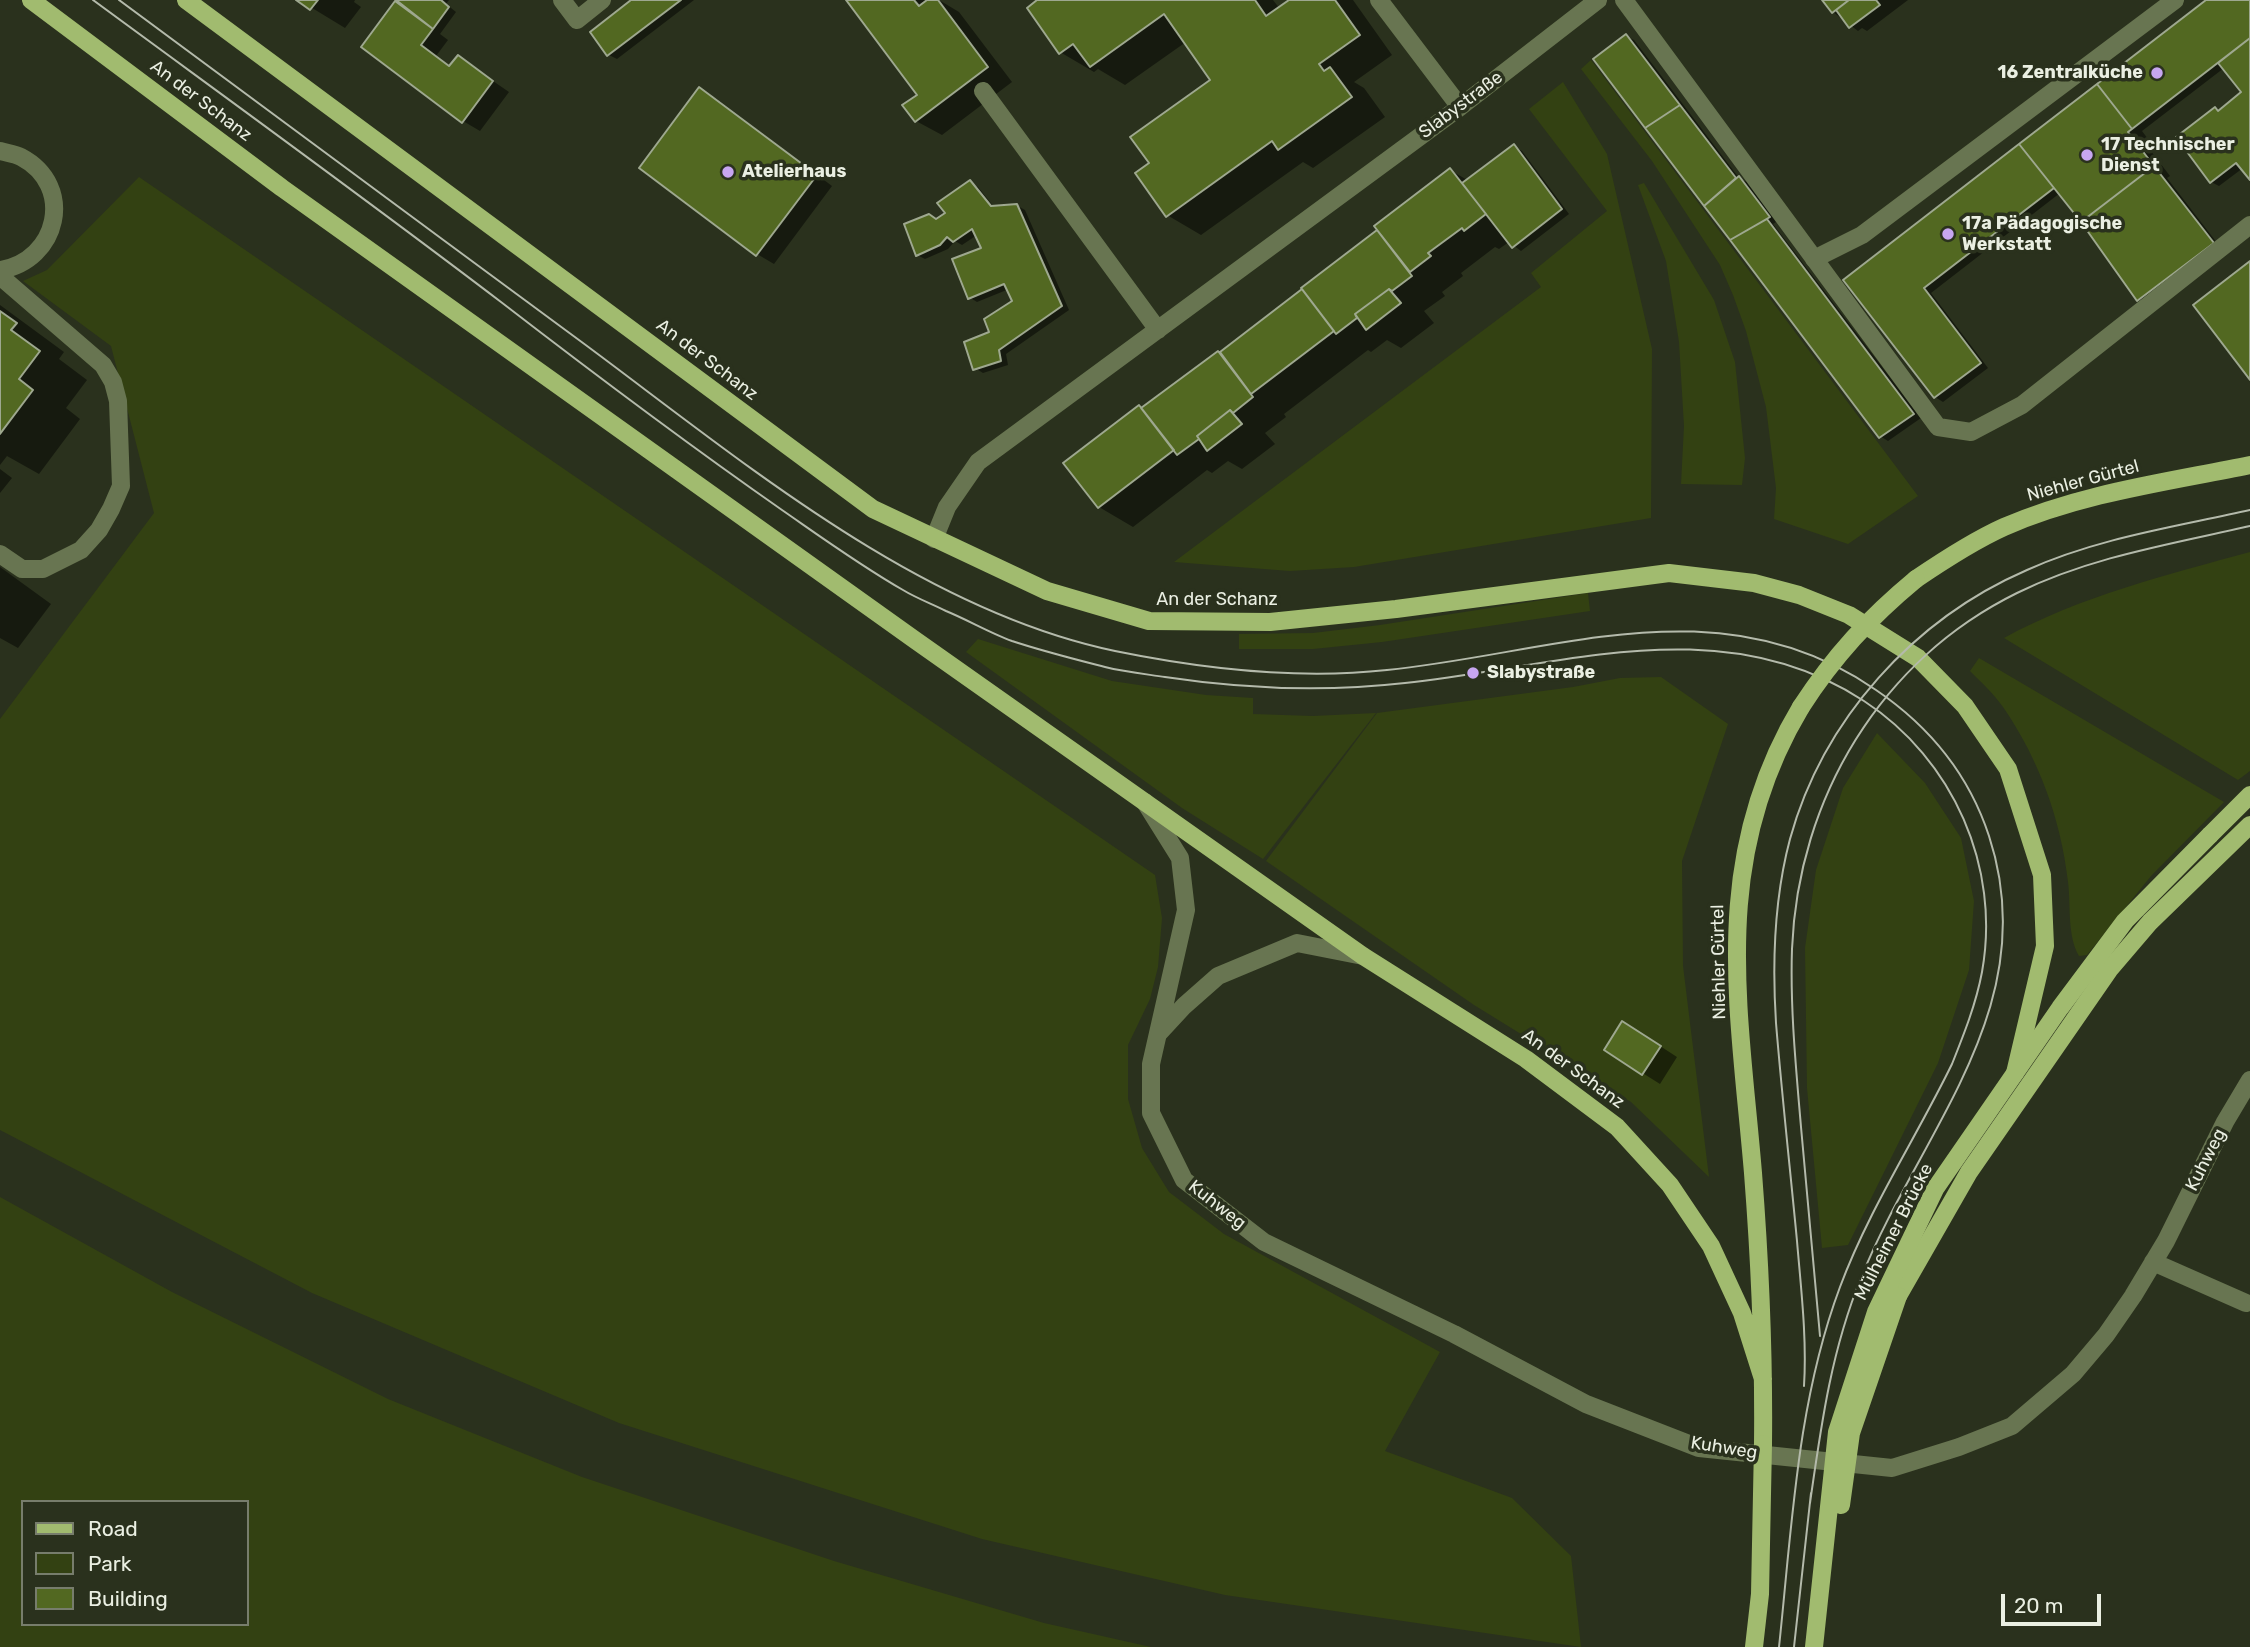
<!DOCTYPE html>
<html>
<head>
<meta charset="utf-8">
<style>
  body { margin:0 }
  #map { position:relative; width:2250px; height:1647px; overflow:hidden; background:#2a311d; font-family:Rubik,sans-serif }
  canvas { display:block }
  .legend { position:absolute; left:21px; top:1500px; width:228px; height:126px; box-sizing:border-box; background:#2a311d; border:2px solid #777d6c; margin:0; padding:9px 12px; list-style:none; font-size:21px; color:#eaefe2 }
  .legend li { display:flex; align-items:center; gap:14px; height:35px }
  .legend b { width:35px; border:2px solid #777d6c }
  .scale { position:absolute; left:2001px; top:1594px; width:100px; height:32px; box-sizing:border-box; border:4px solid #eaefe2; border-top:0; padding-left:9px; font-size:21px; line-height:24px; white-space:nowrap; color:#eaefe2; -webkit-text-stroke:5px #2a311d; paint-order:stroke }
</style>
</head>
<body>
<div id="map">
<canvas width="2250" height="1647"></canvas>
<ul class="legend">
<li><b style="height:9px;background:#a1bb6f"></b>Road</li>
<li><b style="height:19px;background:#334112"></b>Park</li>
<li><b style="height:19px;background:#526821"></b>Building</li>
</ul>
<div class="scale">20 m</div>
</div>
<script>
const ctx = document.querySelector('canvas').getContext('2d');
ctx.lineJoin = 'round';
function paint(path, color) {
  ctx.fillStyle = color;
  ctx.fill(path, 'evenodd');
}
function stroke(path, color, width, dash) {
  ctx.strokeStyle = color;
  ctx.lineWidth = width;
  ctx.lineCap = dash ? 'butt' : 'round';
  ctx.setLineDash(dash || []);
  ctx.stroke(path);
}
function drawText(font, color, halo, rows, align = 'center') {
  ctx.font = font + ' Rubik,sans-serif';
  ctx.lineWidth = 7;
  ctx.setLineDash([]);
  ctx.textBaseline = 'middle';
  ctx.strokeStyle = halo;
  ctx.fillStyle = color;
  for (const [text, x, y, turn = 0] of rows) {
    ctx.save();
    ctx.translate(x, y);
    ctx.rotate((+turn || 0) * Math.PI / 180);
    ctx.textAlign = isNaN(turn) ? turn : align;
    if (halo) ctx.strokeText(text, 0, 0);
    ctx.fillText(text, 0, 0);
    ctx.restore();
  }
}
const green = new Path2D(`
  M 1591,60 L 1918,496 L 1848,544 L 1774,519 L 1776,488 L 1766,407 L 1746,331 L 1733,295 L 1720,265 L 1652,161 L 1581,69 Z
  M 1563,82 L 1607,154 L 1652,349 L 1651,518 L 1354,567 L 1290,571 L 1174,562 L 1541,287 L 1531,273 L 1607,211 L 1529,109 Z
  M 139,177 L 1155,875 L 1162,918 L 1158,967 L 1150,999 L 1128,1045 L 1128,1099 L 1142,1148 L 1169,1192 L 1224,1234 L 1440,1352 L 1385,1451 L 1512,1498 L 1571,1556 L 1581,1647 L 1225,1595 L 982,1539 L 619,1423 L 312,1293 L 0,1130 L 0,719 L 154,513 L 111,346 L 23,281 L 47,270 Z
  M 1644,183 L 1714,300 L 1735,362 L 1745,458 L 1742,485 L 1681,484 L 1684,426 L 1679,342 L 1666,261 L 1638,185 Z
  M 2250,552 L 2250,771 L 2238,780 L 2004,638 C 2081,596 2166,575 2250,552 Z
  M 1588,593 L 1590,611 L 1382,642 L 1313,649 L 1239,649 L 1239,634 L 1313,633 L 1380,625 Z
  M 978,639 L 1112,681 L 1206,695 L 1253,698 L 1253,714 L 1313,716 L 1376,713 L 1263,859 L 1182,808 L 966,652 Z
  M 1979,658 L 2224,802 L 2151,876 L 2087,955 L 2079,956 C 2067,935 2071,906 2068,882 C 2061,820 2039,759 2003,707 C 1994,694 1981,682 1970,671 Z
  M 1661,677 L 1728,724 L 1682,861 L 1683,966 L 1709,1177 L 1631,1102 L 1474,1005 L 1266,861 L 1377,713 L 1573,687 L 1620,678 Z
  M 1877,733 L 1925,783 L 1961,838 L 1974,901 L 1969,970 L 1938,1063 L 1848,1245 L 1822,1248 L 1807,1088 L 1805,948 L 1816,870 L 1843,788 Z
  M 0,1197 L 172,1292 L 388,1399 L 582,1477 L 834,1561 L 1044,1623 L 1151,1647 L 0,1647 ZM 23,1502 L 247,1502 L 247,1624 L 23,1624 Z`);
const shadow = new Path2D(`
  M 299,0 L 355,0 L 354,2 L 361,7 L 345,28 Z
  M 398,0 L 449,0 L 446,4 L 456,12 L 440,34 L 448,40 L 436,56 L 451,67 L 458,57 L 509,92 L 480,131 L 463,121 L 363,47 Z
  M 634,0 L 694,0 L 617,59 L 609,55 Z
  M 848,0 L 939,0 L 959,12 L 1012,82 L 942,135 L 916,121 L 919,95 Z
  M 1040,0 L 1273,0 L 1280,9 L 1292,0 L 1353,0 L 1392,55 L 1354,82 L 1364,88 L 1385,117 L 1313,168 L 1303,162 L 1201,235 L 1167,215 L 1151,164 L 1213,80 L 1186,42 L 1125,85 L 1098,69 L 1094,72 L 1060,52 Z
  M 1824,0 L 1908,0 L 1867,31 L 1862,28 L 1858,31 L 1833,12 Z
  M 2209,0 L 2250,0 L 2250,177 L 2243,168 L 2219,186 L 2211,182 L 2215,109 L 2219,112 L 2243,93 L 2224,68 L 2142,131 L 2148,139 L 2144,142 L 2170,176 L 2167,178 L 2221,248 L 2146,304 L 2138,299 L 2060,193 L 1931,293 L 1988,368 L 1943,402 L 1935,397 L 1845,281 Z
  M 1626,36 L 1634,40 L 1739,178 L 1747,182 L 1776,222 L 1773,224 L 1921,418 L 1888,441 L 1880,436 L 1595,59 Z
  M 700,90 L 717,99 L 832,186 L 774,264 L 757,254 Z
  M 1514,146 L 1522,151 L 1569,214 L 1521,251 L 1509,242 L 1499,249 L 1495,247 L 1461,273 L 1463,276 L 1442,292 L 1445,296 L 1424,311 L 1434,323 L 1401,348 L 1387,340 L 1371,352 L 1368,350 L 1284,414 L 1286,417 L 1265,433 L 1275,444 L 1242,469 L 1228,461 L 1212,473 L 1207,470 L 1133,527 L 1099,507 L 1066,464 L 1220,354 L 1380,231 L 1450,170 L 1469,181 Z
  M 970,182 L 978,187 L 994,207 L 1016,205 L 1025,210 L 1069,310 L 1006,354 L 1008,365 L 983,373 L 975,368 L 991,333 L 1014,301 L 1009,289 L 977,302 L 969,297 L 983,249 L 977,235 L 962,245 L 955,241 L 948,249 L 925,259 L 917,255 L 937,220 L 947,213 Z
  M 0,305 L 64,352 L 59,359 L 87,380 L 66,408 L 80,419 L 39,474 L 7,456 L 0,465 Z
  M 0,469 L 12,478 L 0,493 Z
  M 0,567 L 51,604 L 18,648 L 0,638 Z
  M 1640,1033 L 1677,1057 L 1660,1084 L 1606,1050 Z`);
const building = new Path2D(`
  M 296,0 L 318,0 L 310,10 Z
  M 396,0 L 441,0 L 449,7 L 433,29 Z
  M 631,0 L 681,0 L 607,56 L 590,32 Z
  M 846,0 L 914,0 L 919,6 L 927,0 L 938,0 L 988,67 L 915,122 L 902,105 L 917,95 Z
  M 1037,0 L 1255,0 L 1266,16 L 1289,0 L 1335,0 L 1360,35 L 1319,64 L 1324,71 L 1330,67 L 1352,97 L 1278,150 L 1272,141 L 1166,217 L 1135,173 L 1149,163 L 1130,137 L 1210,80 L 1164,14 L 1090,67 L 1073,44 L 1059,54 L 1027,8 Z
  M 1822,0 L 1849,0 L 1832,13 Z
  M 1849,0 L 1876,0 L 1880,5 L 1849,28 L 1836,10 Z
  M 2206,0 L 2250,0 L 2250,38 L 2132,129 L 2097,84 Z
  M 395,1 L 433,29 L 421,45 L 449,66 L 458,55 L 493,81 L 462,123 L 361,47 Z
  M 1626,34 L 1680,105 L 1645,128 L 1593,59 Z
  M 2250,38 L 2250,180 L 2236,163 L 2210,183 L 2176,137 L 2215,107 L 2218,111 L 2241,92 L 2218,63 Z
  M 2097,84 L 2132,129 L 2128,132 L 2154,166 L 2081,222 L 2019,144 Z
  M 699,87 L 817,175 L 756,256 L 639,168 Z
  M 1680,105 L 1736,178 L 1704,206 L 1645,128 Z
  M 1514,144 L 1562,209 L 1512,248 L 1462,183 Z
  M 2019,144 L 2054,188 L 1924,288 L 1981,363 L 1934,398 L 1843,280 Z
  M 2154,166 L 2214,243 L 2137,301 L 2081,222 Z
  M 1450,168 L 1486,214 L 1464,231 L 1462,228 L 1428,253 L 1431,256 L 1410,272 L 1374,226 Z
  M 1739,176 L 1770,217 L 1730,240 L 1704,206 Z
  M 970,180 L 991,206 L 1017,204 L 1062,306 L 999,350 L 1001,361 L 973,370 L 964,342 L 989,332 L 984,319 L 1012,301 L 1004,284 L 968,299 L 952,259 L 981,248 L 972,229 L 953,242 L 947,237 L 940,245 L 916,256 L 904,224 L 929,214 L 936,219 L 945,213 L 937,203 Z
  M 1767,219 L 1914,414 L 1879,438 L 1730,240 Z
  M 1377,230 L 1412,276 L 1392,291 L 1389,289 L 1355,314 L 1357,318 L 1336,334 L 1301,288 Z
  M 2250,261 L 2250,380 L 2193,305 Z
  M 1302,289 L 1334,331 L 1251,394 L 1220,352 Z
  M 1389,289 L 1401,303 L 1366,330 L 1355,314 Z
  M 0,311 L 17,323 L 11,330 L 40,351 L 19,379 L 33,390 L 0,434 Z
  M 1218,351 L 1253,397 L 1233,413 L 1230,410 L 1197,436 L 1199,439 L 1177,455 L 1141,408 Z
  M 1139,405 L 1174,450 L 1098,508 L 1063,463 Z
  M 1230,410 L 1242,424 L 1207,451 L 1197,436 Z
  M 1622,1021 L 1661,1046 L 1642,1075 L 1604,1050 Z`);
const minor = new Path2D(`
  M 562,0 L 577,20 L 602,0
  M 1379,0 L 1460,107
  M 1624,0 L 1938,427 L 1971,432 L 2022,405 L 2250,225
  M 983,91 L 1158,330
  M 0,151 C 7,153 15,154 21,157 C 76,186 58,261 0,270
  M 1814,259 L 1862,235 L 2175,0
  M 0,276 L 103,365 L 113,382 L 118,401 L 121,486 L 111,509 L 99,530 L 81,550 L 43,569 L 22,569 L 0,554
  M 934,539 L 947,507 L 978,462 L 1460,107 L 1598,0
  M 1145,802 L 1180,858 L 1186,910 L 1151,1064 L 1151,1113 L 1184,1180 L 1264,1242 L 1454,1334 L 1586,1404 L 1699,1448 L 1892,1468 L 1959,1447 L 2012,1426 L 2073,1374 L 2106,1335 L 2133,1296 L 2166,1241 L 2225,1122 L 2250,1080
  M 1159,1033 L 1184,1006 L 1218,976 L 1297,943 L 1363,956
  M 2153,1262 L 2246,1303`);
const major = new Path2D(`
  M 31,0 L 282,188 L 915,640 L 1363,956 L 1526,1059 L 1617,1127 L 1670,1185 L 1711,1246 L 1742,1313 L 1763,1379
  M 186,0 L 873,509 L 1047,591 L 1149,621 L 1270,622 L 1396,609 L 1669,573 L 1754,583 L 1799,595 L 1849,615 L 1918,658 L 1965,706 L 2008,769 L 2042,875 L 2045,946 L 2015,1073
  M 1916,579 C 1944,560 1973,541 2004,527 C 2082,493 2167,482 2250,465
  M 2210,835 L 2250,795
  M 1898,1296 L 1969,1172 L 2109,970 L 2150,922 L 2250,825
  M 1763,1444 C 1764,1353 1760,1263 1753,1173 C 1739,1006 1709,860 1801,707`);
const tram = new Path2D(`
  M 93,0 C 229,100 366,199 501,302 C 593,373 686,443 782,510 C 821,537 861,566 903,590 C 916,598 932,604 946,611 C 968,620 990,633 1012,641 C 1042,651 1074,659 1105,667 C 1125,672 1145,674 1165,677 C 1244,689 1325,692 1405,683 C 1560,667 1720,607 1864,701 C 1953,759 2001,867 1982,972 C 1976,1004 1964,1034 1952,1064 C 1916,1138 1869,1209 1840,1287 C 1797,1402 1792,1526 1779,1647
  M 119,0 C 273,114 428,229 583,343 C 741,460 918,610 1115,651 C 1203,669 1296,680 1387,670 C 1557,653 1719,582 1876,690 C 1929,726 1969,775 1989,836 C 2045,1006 1920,1131 1861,1278 C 1831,1351 1821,1426 1810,1503
  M 1820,1336 C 1814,1266 1807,1197 1801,1127 C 1796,1068 1790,1008 1792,949 C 1798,798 1881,660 2017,593 C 2090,557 2171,544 2250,526
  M 1804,1386 C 1807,1338 1801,1289 1797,1241 C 1790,1168 1782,1096 1776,1023 C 1772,961 1774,899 1790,839 C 1823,719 1914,619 2027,570 C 2098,538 2175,527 2250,510
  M 1794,1647 L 1811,1493`);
const majorBridge = new Path2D(`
  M 1801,707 C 1834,656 1869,618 1916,579
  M 1841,1505 L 1851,1433 L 1898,1296
  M 1754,1647 L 1760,1594 L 1763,1444
  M 1814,1647 L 1837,1432 L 1876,1312 L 1935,1189 L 2060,1008 L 2125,921 L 2210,835`);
const markers = [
  [2157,73,7,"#c7a6f0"],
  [2087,155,7,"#c7a6f0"],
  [728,172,7,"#c7a6f0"],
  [1948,234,7,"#c7a6f0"],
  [1473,673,7,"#c7a6f0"]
];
const poiNames = [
  ["16 Zentralküche",2143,73,"right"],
  ["17 Technischer",2101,145],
  ["Dienst",2101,166],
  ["Atelierhaus",742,172],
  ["17a Pädagogische",1962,224],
  ["Werkstatt",1962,245],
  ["Slabystraße",1487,673]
];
const streetNames = [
  ["An der Schanz",201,101,37],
  ["Slabystraße",1461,105,-37],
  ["An der Schanz",707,360,37],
  ["Niehler Gürtel",2083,481,-15],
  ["An der Schanz",1217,600],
  ["Niehler Gürtel",1719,962,-91],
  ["An der Schanz",1573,1069,36],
  ["Kuhweg",2206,1160,-63],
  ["Kuhweg",1217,1205,38],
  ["Mülheimer Brücke",1894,1232,-63],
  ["Kuhweg",1724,1448,9]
];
paint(green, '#334112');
paint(shadow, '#0007');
paint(building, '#526821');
stroke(building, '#9ea88f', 2);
stroke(minor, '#687551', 18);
stroke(major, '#a1bb6f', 18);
stroke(tram, '#b4baab', 2);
stroke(majorBridge, '#a1bb6f', 18);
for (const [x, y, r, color] of markers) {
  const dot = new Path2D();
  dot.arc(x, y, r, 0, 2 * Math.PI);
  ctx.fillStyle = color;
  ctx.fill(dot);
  stroke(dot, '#2a311d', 2.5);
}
drawText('bold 18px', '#eaefe2', '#2a311d', poiNames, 'left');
drawText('18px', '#eaefe2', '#2a311d', streetNames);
</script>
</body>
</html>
